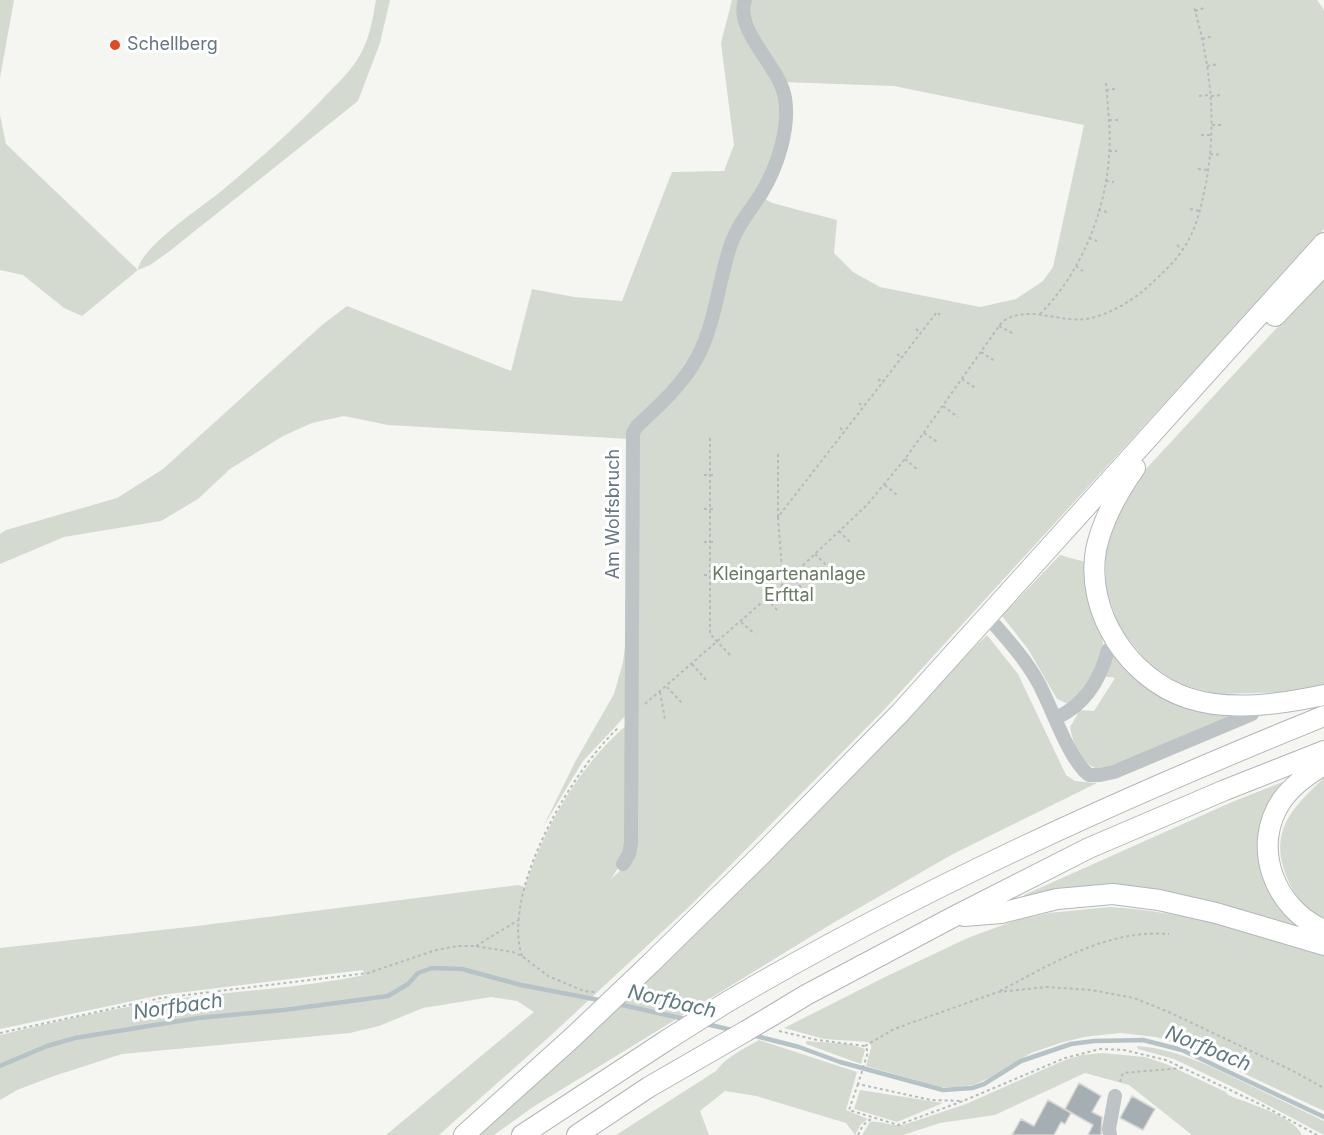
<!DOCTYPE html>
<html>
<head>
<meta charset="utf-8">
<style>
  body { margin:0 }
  canvas { display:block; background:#f5f5f2 }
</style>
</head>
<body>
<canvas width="1324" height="1135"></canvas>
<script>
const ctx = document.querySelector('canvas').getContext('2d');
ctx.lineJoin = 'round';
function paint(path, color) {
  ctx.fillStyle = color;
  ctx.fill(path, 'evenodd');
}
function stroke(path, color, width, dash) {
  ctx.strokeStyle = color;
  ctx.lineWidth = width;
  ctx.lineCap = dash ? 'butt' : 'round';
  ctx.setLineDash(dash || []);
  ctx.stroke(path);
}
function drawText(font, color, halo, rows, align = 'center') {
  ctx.font = font + ' Inter,sans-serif';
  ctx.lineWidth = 6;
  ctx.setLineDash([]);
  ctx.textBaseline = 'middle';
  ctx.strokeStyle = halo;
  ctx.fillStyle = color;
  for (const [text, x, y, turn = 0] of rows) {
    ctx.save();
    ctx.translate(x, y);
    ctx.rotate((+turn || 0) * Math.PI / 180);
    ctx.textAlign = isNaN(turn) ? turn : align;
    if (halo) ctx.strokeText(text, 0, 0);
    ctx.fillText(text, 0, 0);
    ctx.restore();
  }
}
const green = new Path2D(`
  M 0,0 L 14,0 L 0,78 Z
  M 376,0 L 390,0 L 380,43 L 358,101 L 171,250 L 150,265 L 138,270 L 82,316 L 64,308 L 23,275 L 0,270 L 0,115 L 6,144 L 138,270 C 141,247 199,209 219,193 C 257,161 296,128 330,91 C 341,80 354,67 361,53 C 370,37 373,17 376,0 Z
  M 732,0 L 742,0 L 771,71 L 782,107 L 776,147 L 688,365 L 629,439 L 388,425 L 344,416 L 312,423 L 283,436 L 230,469 L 198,499 L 161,521 L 64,537 L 0,564 L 0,534 L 6,530 L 117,498 L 163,469 L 322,325 L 347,306 L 511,371 L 532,289 L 574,297 L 622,301 L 672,172 L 724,171 L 734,145 L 721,43 Z
  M 747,0 L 1317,0 L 1324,10 L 1324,229 L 883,711 L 691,905 L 548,1038 L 439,1135 L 386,1135 L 534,1012 L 517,1001 L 491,997 L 423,1008 L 379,1026 L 350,1033 L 122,1054 L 54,1076 L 17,1090 L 0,1100 L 0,1035 C 53,1022 107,1010 161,1001 C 229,991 297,989 364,975 L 363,970 L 161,995 L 0,1029 L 0,948 L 197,926 L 518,885 L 525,887 C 544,828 580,764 628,724 L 625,857 L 611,879 L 634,858 L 638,434 L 686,379 L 736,240 L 763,198 L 772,203 L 837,220 L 834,253 L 853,272 L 880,287 L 980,307 L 1016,299 L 1043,281 L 1053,267 L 1084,125 L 894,86 L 782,82 L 750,27 Z
  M 1324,277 L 1324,686 L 1297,692 L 1216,694 L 1176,683 L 1147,662 L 1120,629 L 1106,590 L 1105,553 L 1116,515 L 1144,471 Z
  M 1060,555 L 1089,563 L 1104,649 L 1088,688 L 1068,704 L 1057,699 L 1028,649 L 1002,616 Z
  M 628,624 L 628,713 L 583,761 L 543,827 L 575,762 L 614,694 L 623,662 Z
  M 987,635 L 1018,674 L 1066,775 L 1075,781 L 1097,783 L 953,854 L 833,923 L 533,1107 L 494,1135 L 472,1135 Z
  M 1112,651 L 1126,668 L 1246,713 L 1109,769 C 1084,772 1074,749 1070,727 L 1080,710 L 1094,711 L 1115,678 L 1103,676 Z
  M 1324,778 L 1324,924 C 1311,919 1300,903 1293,890 C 1266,838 1285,814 1324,778 Z
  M 1290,779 L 1263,860 L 1323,935 L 1232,909 L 1025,898 L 1024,895 L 1232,802 Z
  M 1109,907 C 1183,911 1254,933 1324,951 L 1324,1111 L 1185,1046 L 1156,1037 L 1120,1033 L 1084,1037 L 1060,1043 L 1031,1053 L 989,1078 L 973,1085 L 958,1087 L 940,1087 L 866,1066 L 871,1048 L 871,1045 L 868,1042 L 824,1039 L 784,1028 L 887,976 L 970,937 L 1014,921 L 1049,913 Z
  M 759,1040 L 857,1072 L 846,1110 L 868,1119 L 861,1124 L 855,1135 L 846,1123 L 756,1096 L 725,1091 L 700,1111 L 709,1135 L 616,1135 L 716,1071 C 727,1056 744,1049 759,1040 Z
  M 806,1041 L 848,1044 L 863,1048 L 865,1050 L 861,1064 L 806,1044 Z
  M 1137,1046 C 1174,1049 1204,1063 1237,1079 C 1266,1093 1295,1107 1324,1121 L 1324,1135 L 1243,1092 L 1174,1059 L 1138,1049 Z
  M 1102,1053 L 1145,1057 L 1166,1064 L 1226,1092 L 1228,1095 C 1246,1103 1293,1115 1302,1135 L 1192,1135 L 1129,1085 L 1085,1073 L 995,1115 L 940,1123 L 903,1135 L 862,1135 L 870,1122 C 882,1120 892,1128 906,1124 L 966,1104 L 1065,1060 L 1082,1055 Z
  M 860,1090 L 943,1103 L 897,1122 L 854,1109 Z`);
const stream = new Path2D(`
  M 618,1004 L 689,1020
  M 706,1024 L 732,1030
  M 752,1035 L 799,1047 L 840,1062 L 943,1090 L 972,1088 L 984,1084 L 1021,1061 L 1071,1044 L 1094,1041 L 1143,1040 L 1182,1050 L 1324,1117
  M 0,1066 L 47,1046 L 75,1038 L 198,1018 L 284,1010 L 388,996 L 408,984 L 418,973 L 432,968 L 462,969 L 521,985 L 604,1001`);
const building = new Path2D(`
  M 1079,1083 L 1101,1096 L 1092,1112 L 1102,1117 L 1101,1135 L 1088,1135 L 1093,1125 L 1065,1109 Z
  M 1132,1096 L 1155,1109 L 1143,1130 L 1120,1118 Z
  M 1048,1100 L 1071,1113 L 1065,1124 L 1061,1122 L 1054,1135 L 1012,1135 L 1021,1119 L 1034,1126 Z`);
const path = new Path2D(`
  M 1195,11 L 1204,8
  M 1202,39 L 1213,36
  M 1207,66 L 1219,64
  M 1106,90 L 1115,89
  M 1199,96 L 1211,95
  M 1211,96 L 1222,95
  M 1109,120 L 1118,120
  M 1212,125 L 1224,125
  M 1201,135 L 1212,135
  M 1109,151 L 1117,151
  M 1210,154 L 1222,155
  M 1198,169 L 1208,170
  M 1106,181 L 1114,182
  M 1190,209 L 1200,211
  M 1098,210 L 1107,212
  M 1089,238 L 1097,241
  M 1177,245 L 1183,250
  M 1076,266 L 1083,271
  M 1040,314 C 1080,274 1105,214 1109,157 C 1111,132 1108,108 1106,83
  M 999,326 L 1014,334
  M 916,329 L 921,333
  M 981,352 L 995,361
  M 897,354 L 902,357
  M 878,379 L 883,383
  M 962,379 L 977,389
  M 859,403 L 863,407
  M 943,406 L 958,417
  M 840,428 L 845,432
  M 924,433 L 939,443
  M 710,438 L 710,634 L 731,656
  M 778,454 L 778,517 L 937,312 L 940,315
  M 905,459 L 918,470
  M 704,475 L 714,475
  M 885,485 L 897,495
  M 704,509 L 714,509
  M 778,517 L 783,583
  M 839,531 L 850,542
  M 704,542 L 714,542
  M 815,554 L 826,565
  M 704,575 L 714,575
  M 791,576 L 802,588
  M 767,599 L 778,611
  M 741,622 L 755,634
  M 692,664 L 706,680
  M 667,687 L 682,703
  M 660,692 L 665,719
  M 645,704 L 783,584 L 867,505 L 905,459 L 1002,322 C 1031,302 1062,327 1095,317 C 1118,310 1136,298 1153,282 C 1163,272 1174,263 1181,252 C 1193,236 1199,216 1203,197 C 1218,133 1212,69 1194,7
  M 476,946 L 520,919
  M 522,956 C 501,891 572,771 618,728
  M 1000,991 C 1053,963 1108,929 1169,934
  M 639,999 L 686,1009
  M 779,1031 L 817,1040 L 865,1046 L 868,1052 L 858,1084 L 931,1100 L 963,1101
  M 0,1033 L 161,998 L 368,973 L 436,950 L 458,946 L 475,946 L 513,952 L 522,956 L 548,976 L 584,991 L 595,992
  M 865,1046 L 894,1029 L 998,992 L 1047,987 L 1091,990 L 1134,998 L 1171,1013 L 1291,1070 L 1324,1088
  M 1120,1082 L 1123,1073 L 1182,1068
  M 858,1084 L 849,1110 L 898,1125 L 963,1101 L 1065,1058 L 1100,1049 L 1124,1050 L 1166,1060 L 1262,1105 L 1317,1135
  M 858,1135 L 863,1125 L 871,1119`);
const minor = new Path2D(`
  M 987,616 C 1006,638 1024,657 1038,682 C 1052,707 1068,759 1089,775 L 1100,775 L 1114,772 L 1252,714
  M 1056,718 C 1085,705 1100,681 1108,650
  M 623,864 L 629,854 L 631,843 L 633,433 L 637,426 C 659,406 683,384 697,358 C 716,322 718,282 731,244 C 738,224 750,211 761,194 C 777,168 790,129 785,98 C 780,66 734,31 745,0
  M 1110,1135 L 1109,1129 L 1115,1096`);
const highway = new Path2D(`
  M 1275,316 L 1324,265
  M 1135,468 C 1118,492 1102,521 1096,550 C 1085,612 1129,679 1188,698 C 1230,712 1281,704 1324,695
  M 1324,765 C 1308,774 1293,785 1282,800 C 1250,847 1275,909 1324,930
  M 964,916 L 1001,913 L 1057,899 L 1113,894 L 1159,900 L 1216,913 L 1324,945
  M 651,963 L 762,854 L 900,713 L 1324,243
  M 727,1002 C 918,890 1119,799 1324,716
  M 773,1015 L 806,995 L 955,916 L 1089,848 L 1225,790 L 1324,751
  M 464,1135 L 573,1037
  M 522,1135 L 667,1040
  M 577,1135 L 649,1087 L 746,1031`);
const highwayBridge = new Path2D(`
  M 746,1031 L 773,1015
  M 573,1037 L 651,963
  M 667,1040 L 727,1002`);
const markers = [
  [115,45,6,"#e44723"]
];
const poiNames = [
  ["Schellberg",127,45]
];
const streetNames = [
  ["Am Wolfsbruch",614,514,-90]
];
const parkNames = [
  ["Kleingartenanlage",789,575],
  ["Erfttal",789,596]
];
const waterNames = [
  ["Norfbach",672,1002,13],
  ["Norfbach",178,1007,-8],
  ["Norfbach",1208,1049,22]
];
paint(green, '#d5dad1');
stroke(stream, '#b5c3c6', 4.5);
paint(building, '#a5aeb3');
stroke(building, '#d7d7d4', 1.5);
stroke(highway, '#b2b6b9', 22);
stroke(path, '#b6babd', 2, [3, 3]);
stroke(minor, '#bec3c6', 14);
stroke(highway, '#fff', 20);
stroke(highwayBridge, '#b2b6b9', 22, []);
stroke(highwayBridge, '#fff', 20);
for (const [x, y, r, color] of markers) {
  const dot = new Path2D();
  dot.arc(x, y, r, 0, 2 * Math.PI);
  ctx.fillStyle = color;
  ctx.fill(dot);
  stroke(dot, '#fff', 2);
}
drawText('18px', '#647783', '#fff', poiNames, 'left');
drawText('18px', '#647783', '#fff', streetNames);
drawText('18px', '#697a63', '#fff', parkNames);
drawText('italic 20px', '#5f7980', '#fff', waterNames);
</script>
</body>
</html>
